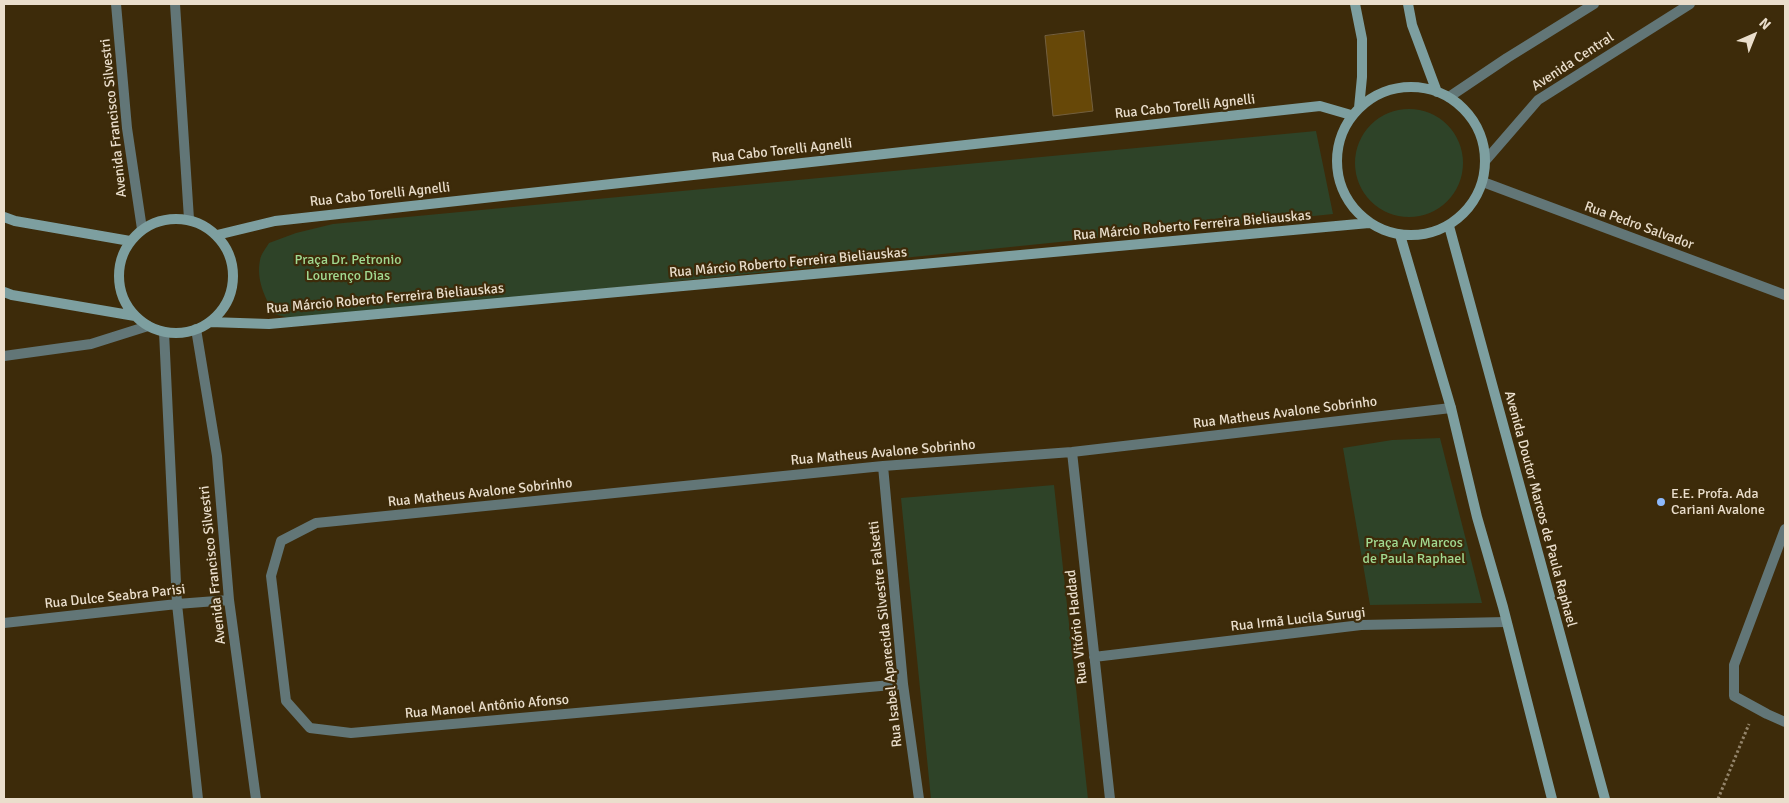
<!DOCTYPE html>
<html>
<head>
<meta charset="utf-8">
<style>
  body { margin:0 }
  #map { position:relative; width:1789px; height:803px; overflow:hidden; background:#3d2b0a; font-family:Signika,sans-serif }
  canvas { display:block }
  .frame { position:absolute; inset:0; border:5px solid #eadecc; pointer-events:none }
  .north { position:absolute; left:1729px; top:10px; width:50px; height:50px; -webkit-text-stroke:4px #3d2b0a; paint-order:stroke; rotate:44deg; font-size:14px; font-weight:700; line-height:20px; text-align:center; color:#eadecc }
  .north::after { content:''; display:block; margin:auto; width:18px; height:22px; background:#eadecc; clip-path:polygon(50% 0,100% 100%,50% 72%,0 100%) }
</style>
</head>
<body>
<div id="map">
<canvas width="1789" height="803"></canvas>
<div class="frame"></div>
<div class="north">N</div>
</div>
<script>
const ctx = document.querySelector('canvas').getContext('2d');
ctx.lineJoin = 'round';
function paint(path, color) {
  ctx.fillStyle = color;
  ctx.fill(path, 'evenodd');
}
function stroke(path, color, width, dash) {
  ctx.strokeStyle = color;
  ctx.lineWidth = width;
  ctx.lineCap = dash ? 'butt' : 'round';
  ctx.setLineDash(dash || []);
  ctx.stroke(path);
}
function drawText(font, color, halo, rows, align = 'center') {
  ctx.font = font + ' Signika,sans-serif';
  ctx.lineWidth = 4.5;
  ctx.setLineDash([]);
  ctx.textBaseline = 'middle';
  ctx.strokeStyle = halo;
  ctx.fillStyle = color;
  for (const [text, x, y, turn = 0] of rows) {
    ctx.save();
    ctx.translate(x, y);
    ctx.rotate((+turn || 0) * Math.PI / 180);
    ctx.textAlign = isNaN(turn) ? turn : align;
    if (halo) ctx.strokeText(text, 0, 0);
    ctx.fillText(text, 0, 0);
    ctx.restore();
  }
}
const green = new Path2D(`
  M1355 163a54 54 0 1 1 108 0a54 54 0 1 1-108 0Z
  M 1316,131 L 1333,214 L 297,320 L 274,314 C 265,297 256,280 260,260 C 261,254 266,248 269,243 L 296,233 L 333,224 Z
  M 1440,438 L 1482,603 L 1370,605 L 1343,448 L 1392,440 Z
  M 1054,485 L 1088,799 L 931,799 L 901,498 Z`);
const building = new Path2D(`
  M 1084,31 L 1093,111 L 1053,116 L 1045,36 Z`);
const path = new Path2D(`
  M 1718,799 L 1749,724`);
const street = new Path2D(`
  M 116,4 L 127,128 L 142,229
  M 175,4 L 189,219
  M 1449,97 L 1507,58 L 1594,4
  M 1486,160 L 1538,100 L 1690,4
  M 1483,182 L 1785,295
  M 196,329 L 217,456 L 229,600 L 256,799
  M 164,332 L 177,604 L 198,799
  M 4,356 L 91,344 L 148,326
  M 1072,452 L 1110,799
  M 883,466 L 903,684 L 919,799
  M 1785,529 L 1734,665 L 1734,696 L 1767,714 L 1785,722
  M 4,623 L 177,604 L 229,600
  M 1094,657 L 1361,625 L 1506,622
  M 903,684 L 351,733 L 310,728 L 286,701 L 271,576 L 281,541 L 316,523 L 883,466 L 1072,452 L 1451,408`);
const secondary = new Path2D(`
  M 1355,4 L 1362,39 L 1362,77 L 1359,108
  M 1408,4 L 1412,25 L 1437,92
  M1337 161a74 74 0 1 1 148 0a74 74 0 1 1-148 0Z
  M 4,217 L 15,221 L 130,241
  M119 276a57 57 0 1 1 114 0a57 57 0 1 1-114 0Z
  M 1449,226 L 1605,799
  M 217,235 L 275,221 L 1320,106 L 1351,115
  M 1400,235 L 1451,408 L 1477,517 L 1503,607 L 1552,799
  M 4,292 L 12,295 L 135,316
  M 210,322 L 269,324 L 1369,223`);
const markers = [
  [1661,502,5,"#8db9fc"]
];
const streetNames = [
  ["Avenida Central",1573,62,-33],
  ["Rua Cabo Torelli Agnelli",1185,107,-6],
  ["Avenida Francisco Silvestri",114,118,-96],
  ["Rua Cabo Torelli Agnelli",782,151,-6],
  ["Rua Cabo Torelli Agnelli",380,195,-6],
  ["Rua Márcio Roberto Ferreira Bieliauskas",1192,226,-5],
  ["Rua Pedro Salvador",1639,226,20],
  ["Rua Márcio Roberto Ferreira Bieliauskas",788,263,-5],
  ["Rua Márcio Roberto Ferreira Bieliauskas",385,299,-5],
  ["Rua Matheus Avalone Sobrinho",1285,413,-7],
  ["Rua Matheus Avalone Sobrinho",883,453,-5],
  ["Rua Matheus Avalone Sobrinho",480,493,-6],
  ["Avenida Doutor Marcos de Paula Raphael",1540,509,75],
  ["Avenida Francisco Silvestri",213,565,-96],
  ["Rua Dulce Seabra Parisi",115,597,-6],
  ["Rua Irmã Lucila Surugi",1298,620,-6],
  ["Rua Vitório Haddad",1077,627,-96],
  ["Rua Isabel Aparecida Silvestre Falsetti",886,634,-96],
  ["Rua Manoel Antônio Afonso",487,707,-5]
];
const parkNames = [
  ["Praça Dr. Petronio",348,260],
  ["Lourenço Dias",348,276],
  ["Praça Av Marcos",1414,543],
  ["de Paula Raphael",1414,559]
];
const poiNames = [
  ["E.E. Profa. Ada",1671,494],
  ["Cariani Avalone",1671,510]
];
paint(green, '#2e4328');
paint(building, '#674808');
stroke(building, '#74603f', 1);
stroke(path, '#93846a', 3, [2.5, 2.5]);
stroke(street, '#627677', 10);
stroke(secondary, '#7d9fa0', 10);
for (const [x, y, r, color] of markers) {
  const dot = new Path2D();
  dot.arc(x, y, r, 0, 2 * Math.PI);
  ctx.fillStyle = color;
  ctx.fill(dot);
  stroke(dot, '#3d2b0a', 2);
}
drawText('14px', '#eadecc', '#3d2b0a', streetNames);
drawText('14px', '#a1d991', '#3d2b0a', parkNames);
drawText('14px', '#eadecc', '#3d2b0a', poiNames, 'left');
</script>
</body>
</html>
